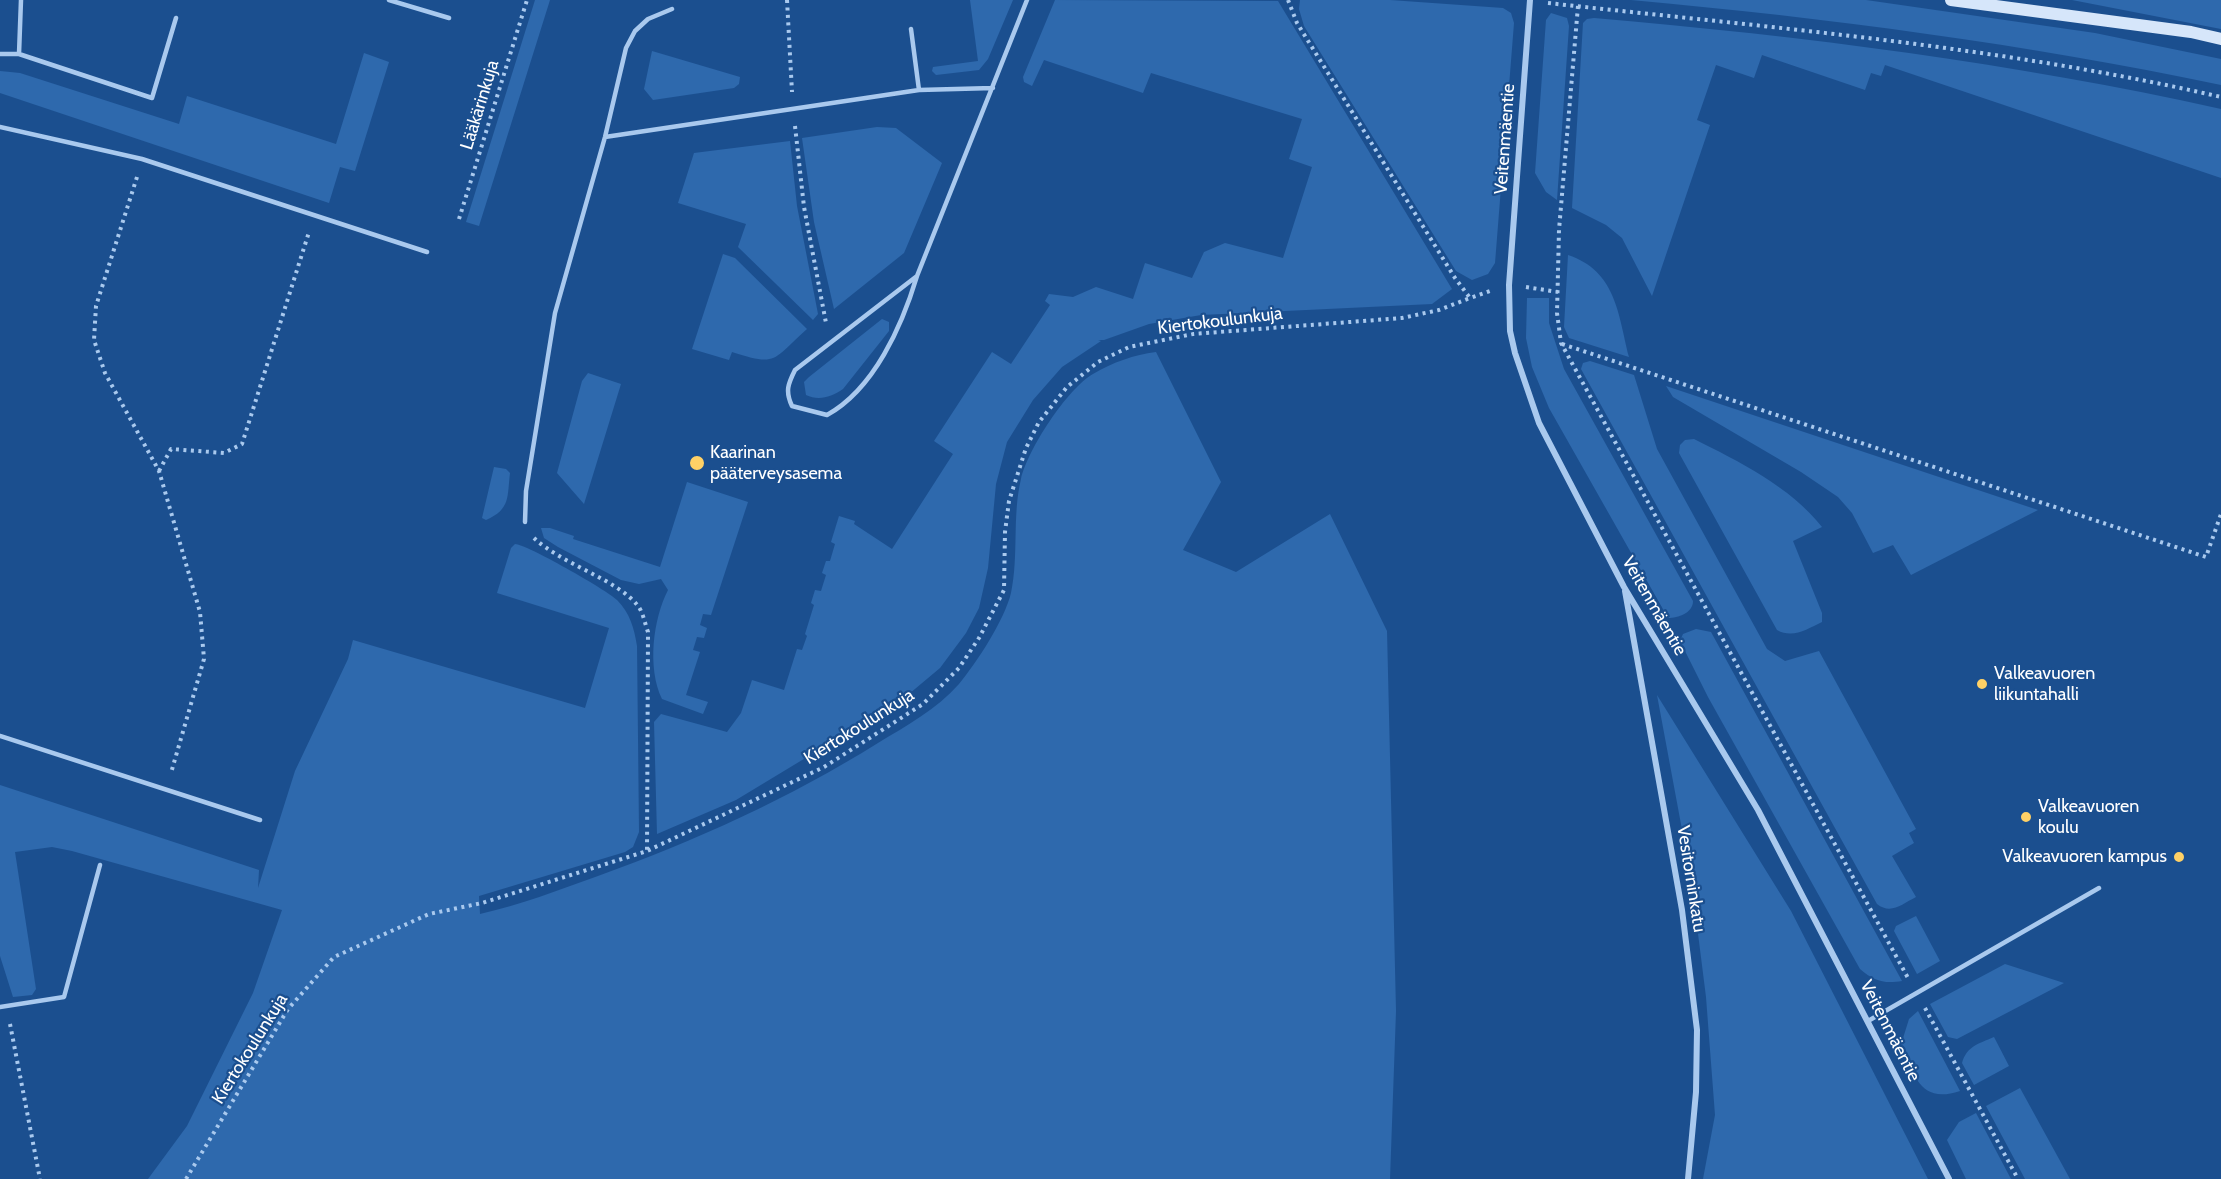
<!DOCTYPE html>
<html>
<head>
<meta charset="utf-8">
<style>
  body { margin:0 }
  canvas { display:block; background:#1b4f8f }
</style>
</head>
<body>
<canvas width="2221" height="1179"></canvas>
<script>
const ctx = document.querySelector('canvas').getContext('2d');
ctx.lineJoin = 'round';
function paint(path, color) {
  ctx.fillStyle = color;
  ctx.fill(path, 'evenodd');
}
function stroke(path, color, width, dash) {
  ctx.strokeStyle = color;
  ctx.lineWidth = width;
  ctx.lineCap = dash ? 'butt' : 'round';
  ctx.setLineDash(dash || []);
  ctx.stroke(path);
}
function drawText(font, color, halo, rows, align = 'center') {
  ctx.font = font + ' Cabin,sans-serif';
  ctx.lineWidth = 4.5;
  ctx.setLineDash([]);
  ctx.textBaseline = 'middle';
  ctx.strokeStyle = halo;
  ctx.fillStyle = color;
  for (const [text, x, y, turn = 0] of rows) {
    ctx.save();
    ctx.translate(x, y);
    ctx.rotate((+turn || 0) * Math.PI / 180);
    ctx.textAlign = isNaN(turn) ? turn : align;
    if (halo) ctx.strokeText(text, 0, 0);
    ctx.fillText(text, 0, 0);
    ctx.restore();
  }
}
const green = new Path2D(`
  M 535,0 L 550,0 L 479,226 L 466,222 Z
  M 970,0 L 1013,0 L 988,59 L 979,70 L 936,75 L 932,71 L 933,67 L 978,61 Z
  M 1055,0 L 1278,1 L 1452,289 L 1432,304 L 1201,315 L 1149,324 L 1104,340 L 1098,340 L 1101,341 L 1062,367 L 1033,400 L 1007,442 L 996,484 L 988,568 L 979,608 L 966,633 L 940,668 L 903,699 L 736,800 L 657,834 L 654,722 L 661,714 L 727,732 L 741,713 L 752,680 L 784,690 L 797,649 L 802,650 L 807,636 L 805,634 L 814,605 L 811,603 L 815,590 L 821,591 L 826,575 L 822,573 L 826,561 L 830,561 L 835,544 L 831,542 L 839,516 L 855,521 L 854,524 L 892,549 L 953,454 L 934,441 L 992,352 L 1011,364 L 1050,305 L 1045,301 L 1049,294 L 1073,297 L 1096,287 L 1133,299 L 1145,263 L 1192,278 L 1204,252 L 1225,243 L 1283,258 L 1312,167 L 1289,159 L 1302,119 L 1151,73 L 1143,93 L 1044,60 L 1032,86 L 1024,82 L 1023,77 Z
  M 1300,0 L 1390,0 L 1503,8 L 1511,13 L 1514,23 L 1495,263 L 1488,274 L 1472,280 L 1456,271 L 1304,26 L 1299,9 Z
  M 1631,0 L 1866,0 L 2095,33 L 2221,59 L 2221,85 C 2026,44 1829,18 1631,0 Z
  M 2072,0 L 2221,0 L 2221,29 Z
  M 1551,13 L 1567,18 L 1569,26 L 1557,200 L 1546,192 L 1535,173 L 1546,20 Z
  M 1594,18 C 1804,36 2015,63 2221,109 L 2221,178 L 1885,65 L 1881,76 L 1871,73 L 1865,90 L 1762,55 L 1754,78 L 1716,65 L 1697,120 L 1710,125 L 1652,296 L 1622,238 L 1606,225 L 1572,208 L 1583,23 L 1587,19 Z
  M 652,51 L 740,77 L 739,84 L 734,88 L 653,100 L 644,89 Z
  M 364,53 L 389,62 L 355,171 L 340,167 L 329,203 L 0,93 L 0,71 L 20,73 L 179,124 L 187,96 L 336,144 Z
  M 877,127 L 896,128 L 942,163 L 904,253 L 834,309 L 814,222 L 802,138 Z
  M 790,141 L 797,206 L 818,314 L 813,320 L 738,247 L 746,224 L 678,203 L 694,153 Z
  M 723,254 L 735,258 L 807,329 C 772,360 778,367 732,352 L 729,360 L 692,349 Z
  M 1568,255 C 1616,271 1618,313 1629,357 L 1569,338 L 1564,327 Z
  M 1527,298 L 1549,298 L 1549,323 L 1564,369 L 1693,601 C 1693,613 1678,618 1668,618 L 1549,408 L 1532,367 L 1526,338 Z
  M 882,319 L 889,322 L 889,331 L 843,389 C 831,397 819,401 806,395 L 804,382 L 809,377 Z
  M 1156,352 L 1221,482 L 1183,550 L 1236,572 L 1330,514 L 1387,631 L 1396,1011 L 1390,1179 L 148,1179 L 187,1126 L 253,993 L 282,910 L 72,851 L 52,847 L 15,852 L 36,989 L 32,995 L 13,997 L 0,956 L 0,785 L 259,870 L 258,888 L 295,771 L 348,659 L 353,640 L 585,708 L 609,628 L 497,593 L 511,548 L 515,544 C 526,544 607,590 617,600 C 630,613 634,628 637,646 L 639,832 L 633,847 L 625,852 L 479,896 L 480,914 C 520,905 559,890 598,876 C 695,841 790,798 878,743 C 906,726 937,709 959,684 C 977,662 1004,621 1011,593 C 1019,556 1012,516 1021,479 C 1028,449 1067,389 1093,374 C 1113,362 1134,355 1156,352 Z
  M 1590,361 L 1634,375 L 1657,449 L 1767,649 L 1785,661 L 1819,651 L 1916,829 L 1909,833 L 1914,843 L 1892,856 L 1916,897 C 1902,904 1891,915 1877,904 L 1581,369 L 1583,363 Z
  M 588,373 L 621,384 L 584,504 L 557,473 L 582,381 Z
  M 1666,386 L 2038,510 L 1911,575 L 1893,545 L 1873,553 L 1852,513 L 1838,497 L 1801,472 L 1673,397 Z
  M 1694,439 C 1738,461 1791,487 1822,527 L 1793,541 L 1822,613 L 1822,622 C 1807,629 1793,639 1777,630 L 1679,453 L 1680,445 L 1685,440 Z
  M 494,467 L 506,469 L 510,473 C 507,497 511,509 486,520 L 482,518 Z
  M 687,482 L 748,502 L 711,615 L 703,614 L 700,625 L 707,628 L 704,638 L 697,637 L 693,650 L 700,652 L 686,695 L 708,702 L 703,714 L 662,699 C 647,668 653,619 668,590 L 661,579 L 639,584 L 621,580 L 558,547 L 544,538 L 541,528 L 550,528 L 574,536 L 573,539 L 660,567 Z
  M 1696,629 L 1711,632 L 1902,981 C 1884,984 1874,981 1860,969 L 1708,697 L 1680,641 L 1683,634 Z
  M 1657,695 L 1791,911 L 1928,1179 L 1703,1179 L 1715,1115 L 1706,997 L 1691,878 Z
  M 1916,916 L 1940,961 L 1917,974 L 1894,931 L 1896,926 Z
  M 2005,964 L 2064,983 L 1957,1039 L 1948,1037 L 1930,1004 Z
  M 1918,1011 L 1960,1091 C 1921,1104 1916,1077 1900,1048 L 1909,1019 Z
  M 1994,1037 L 2009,1066 L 1974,1085 L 1962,1063 C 1967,1046 1978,1044 1994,1037 Z
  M 2020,1088 L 2070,1179 L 2025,1179 L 1986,1106 Z
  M 1976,1113 L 2011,1179 L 1966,1179 L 1947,1140 L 1959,1122 Z`);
const path = new Path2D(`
  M 787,0 L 792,92
  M 1288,0 L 1297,23 L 1455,278 L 1470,298 L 1490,291
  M 1548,3 C 1773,28 2000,46 2221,97
  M 1578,6 L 1559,230 L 1557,313 L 1561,343 L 1908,978
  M 795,126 L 804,207 L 826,323
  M 137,177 L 96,306 L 94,340 L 105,373 L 159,471 L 200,612 L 204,659 L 171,773
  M 459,219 L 527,0
  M 1526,287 L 1558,292
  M 1562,344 L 2206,557 L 2221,514
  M 159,471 L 171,449 L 224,453 L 242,444 L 309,232
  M 534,538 C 563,565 617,579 638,606 C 643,612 645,624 648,632 L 647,851
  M 1925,1008 L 2018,1179
  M 10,1024 L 40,1179
  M 186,1179 L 288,1009 L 334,957 L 429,914 L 482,903 L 647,851 L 824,767 L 923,704 L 959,668 L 979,638 L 1004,590 L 1005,532 L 1009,501 L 1026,448 L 1039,422 L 1067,387 L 1098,362 L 1129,347 L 1193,334 L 1402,318 L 1439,310 L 1470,298`);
const lane = new Path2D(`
  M 389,0 L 449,18
  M 911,29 L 919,90
  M 0,54 L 19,54 L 152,98 L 176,18
  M 19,54 L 21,0
  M 0,127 L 142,159 L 427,252
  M 605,137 L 919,90 L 993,88
  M 917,276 L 795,370 C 788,384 785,391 792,406 L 827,415 C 874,389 902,326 917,276 L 1027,0
  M 525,522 L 526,491 L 555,313 L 605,137 L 626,48 L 635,31 L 648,19 L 672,9
  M 0,736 L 260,820
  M 0,1007 L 64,997 L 100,865
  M 1868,1021 L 2099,888`);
const street = new Path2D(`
  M 1530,0 L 1509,285 L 1510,331 L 1515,353 L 1539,423 L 1624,587 L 1758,810 L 1949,1179
  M 1625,591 L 1682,910 L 1697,1030 L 1696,1092 L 1688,1179`);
const secondary = new Path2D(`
  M 1951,0 L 2191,32 L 2221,39`);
const markers = [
  [697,463,8,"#ffd166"],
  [1982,684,6,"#ffd166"],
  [2026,817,6,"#ffd166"],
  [2179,857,6,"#ffd166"]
];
const streetNames = [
  ["Lääkärinkuja",480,105,-73],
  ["Veitenmäentie",1505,139,-86],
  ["Kiertokoulunkuja",1220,321,-7],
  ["Veitenmäentie",1654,606,60],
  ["Kiertokoulunkuja",859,727,-32],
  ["Vesitorninkatu",1691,879,81],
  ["Veitenmäentie",1890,1031,63],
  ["Kiertokoulunkuja",250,1049,-58]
];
const poiNames = [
  ["Kaarinan",710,453],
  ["pääterveysasema",710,474],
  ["Valkeavuoren",1994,674],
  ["liikuntahalli",1994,695],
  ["Valkeavuoren",2038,807],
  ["koulu",2038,828],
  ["Valkeavuoren kampus",2167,857,"right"]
];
paint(green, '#2e69ad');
stroke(path, '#a9c9ee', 4, [3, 4.5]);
stroke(lane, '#a9c9ee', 4.5);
stroke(street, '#a9c9ee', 6);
stroke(secondary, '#d6e6fa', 12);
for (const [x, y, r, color] of markers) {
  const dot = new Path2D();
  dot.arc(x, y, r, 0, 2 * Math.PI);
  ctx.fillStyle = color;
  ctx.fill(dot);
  stroke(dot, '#1b4f8f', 2);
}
drawText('18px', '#fff', '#1b4f8f', streetNames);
drawText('18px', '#fff', '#1b4f8f', poiNames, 'left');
</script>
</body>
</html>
